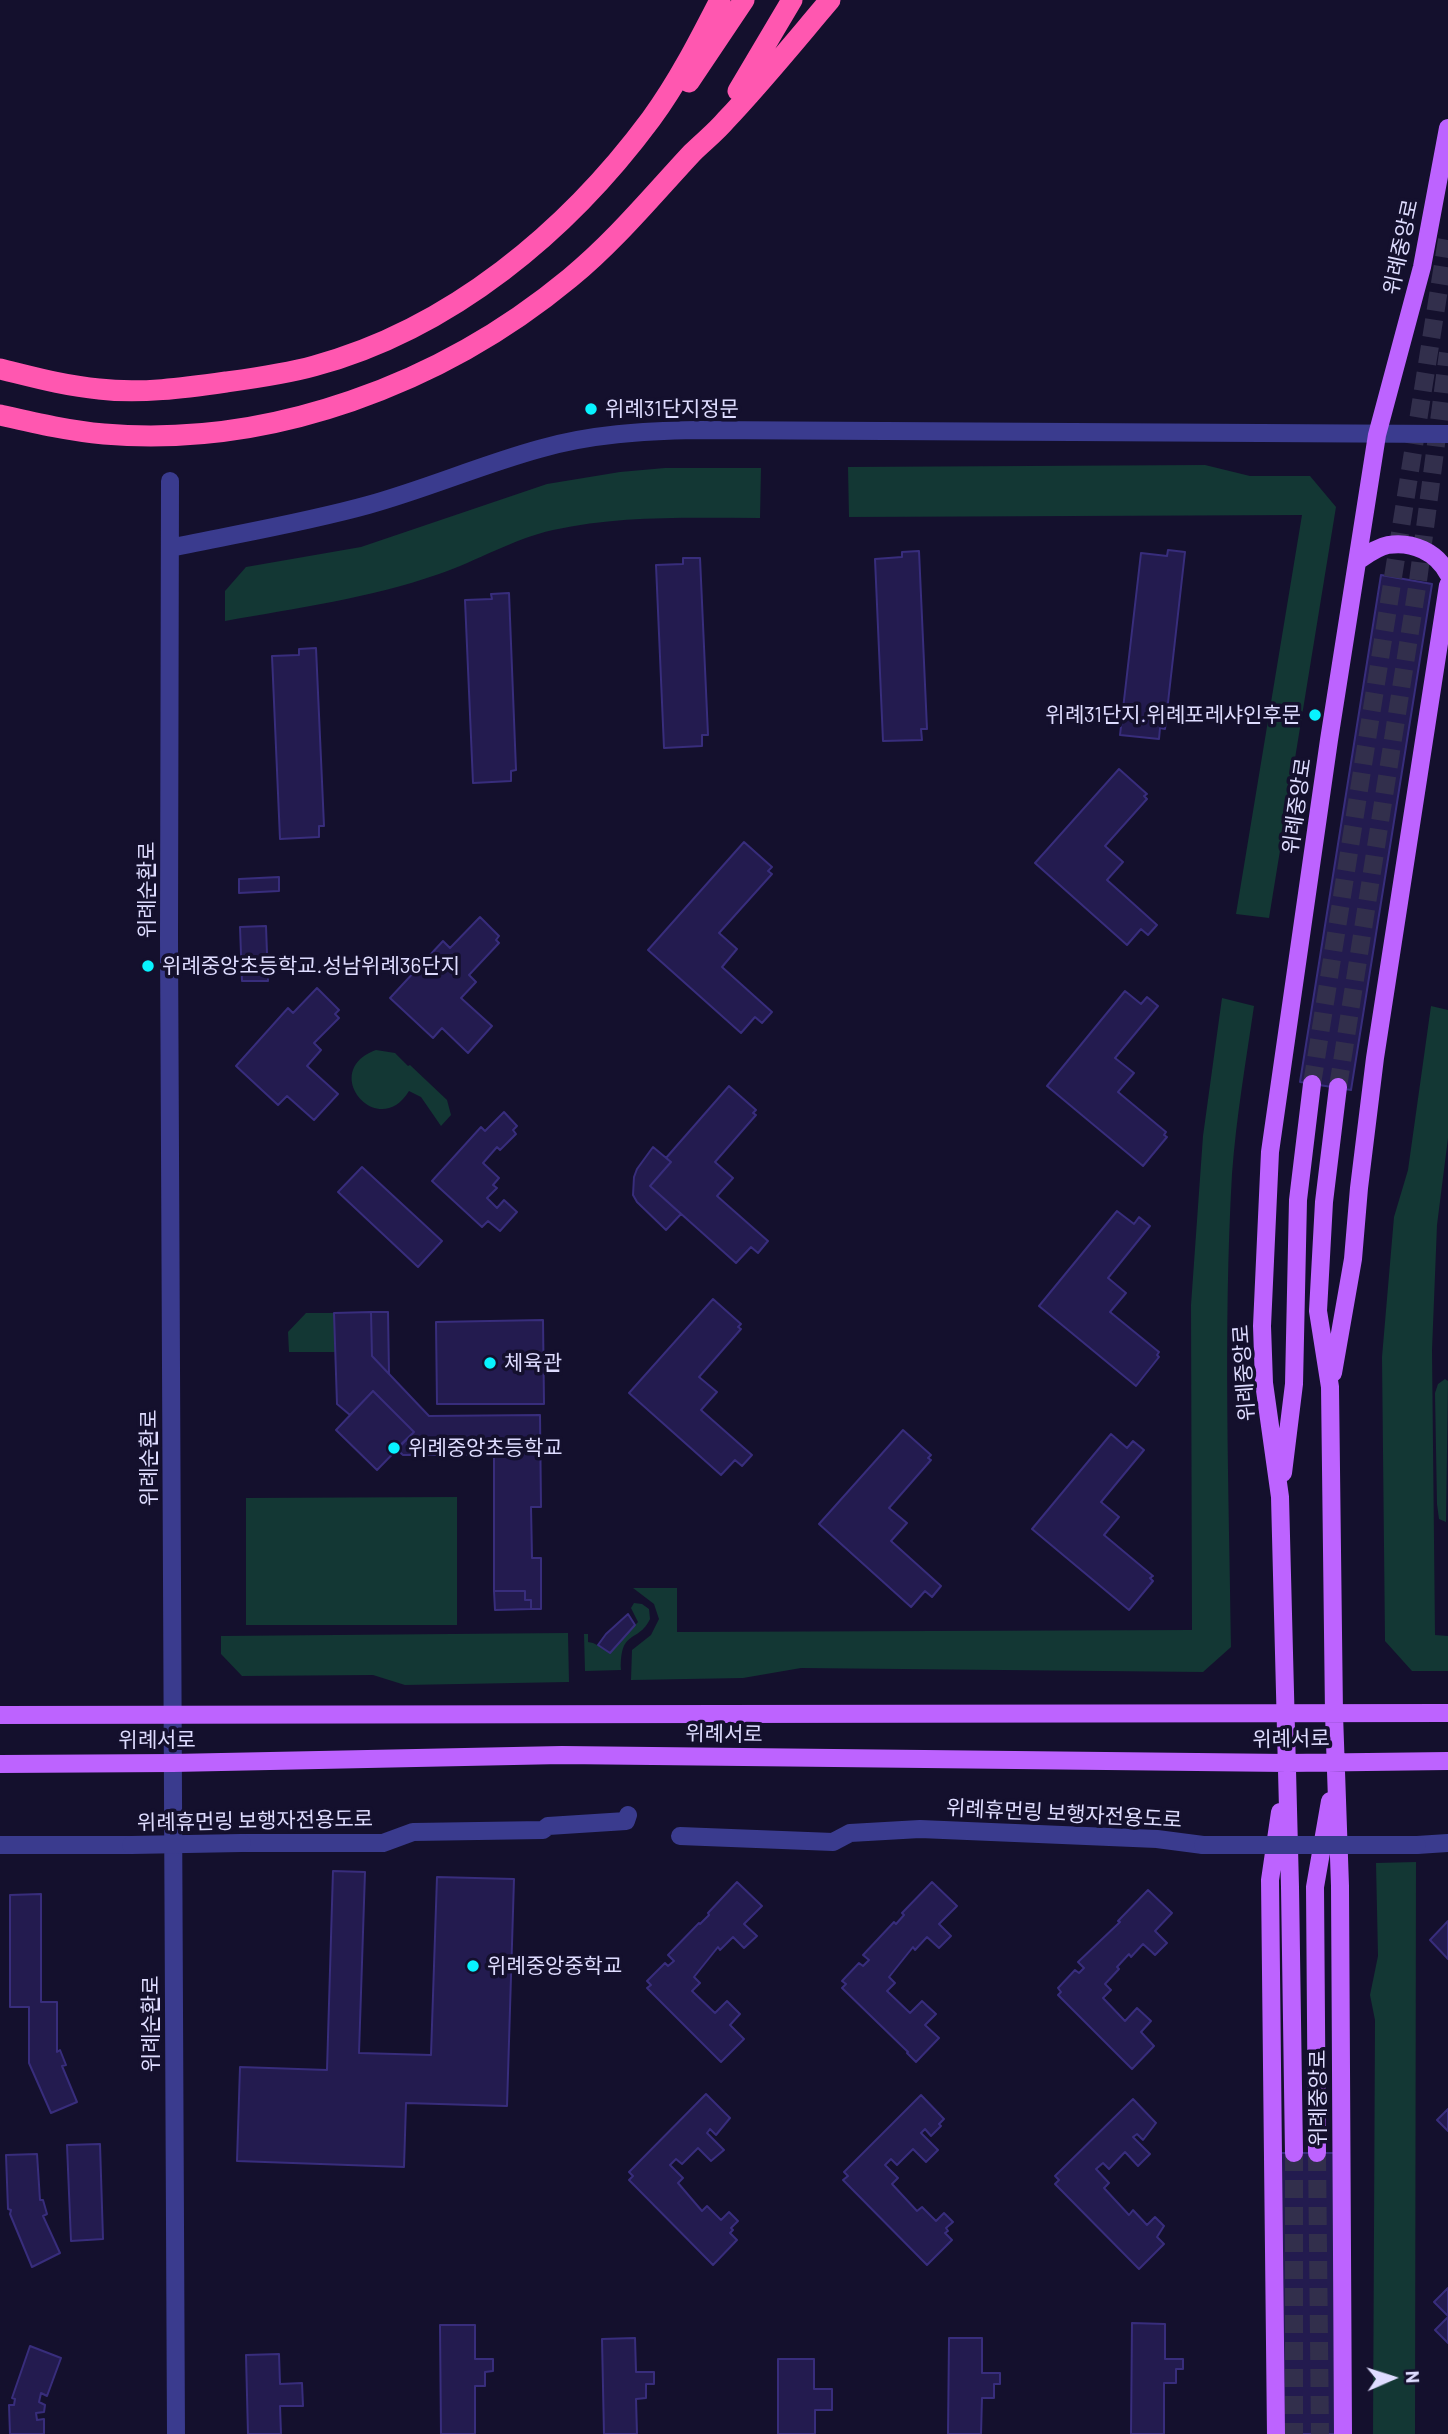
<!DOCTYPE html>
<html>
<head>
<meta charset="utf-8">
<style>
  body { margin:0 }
  #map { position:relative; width:1448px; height:2434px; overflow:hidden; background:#14102d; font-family:Barlow,sans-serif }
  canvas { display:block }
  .north { position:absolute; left:1357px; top:2343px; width:70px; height:70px; -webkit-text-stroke:5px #14102d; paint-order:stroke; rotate:87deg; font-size:19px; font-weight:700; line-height:28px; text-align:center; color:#dedcff }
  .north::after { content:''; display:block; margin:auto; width:24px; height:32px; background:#dedcff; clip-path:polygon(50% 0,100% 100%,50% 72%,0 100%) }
</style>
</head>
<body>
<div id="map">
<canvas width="1448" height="2434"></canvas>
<div class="north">N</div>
</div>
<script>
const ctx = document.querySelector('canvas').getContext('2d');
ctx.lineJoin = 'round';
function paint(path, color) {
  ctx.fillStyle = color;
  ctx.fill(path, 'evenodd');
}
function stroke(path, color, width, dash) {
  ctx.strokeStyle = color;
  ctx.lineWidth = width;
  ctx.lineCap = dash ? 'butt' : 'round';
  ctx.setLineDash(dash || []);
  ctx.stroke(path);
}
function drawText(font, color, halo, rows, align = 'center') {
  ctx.font = font + ' Barlow,"Noto Sans KR",sans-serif';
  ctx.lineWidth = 7;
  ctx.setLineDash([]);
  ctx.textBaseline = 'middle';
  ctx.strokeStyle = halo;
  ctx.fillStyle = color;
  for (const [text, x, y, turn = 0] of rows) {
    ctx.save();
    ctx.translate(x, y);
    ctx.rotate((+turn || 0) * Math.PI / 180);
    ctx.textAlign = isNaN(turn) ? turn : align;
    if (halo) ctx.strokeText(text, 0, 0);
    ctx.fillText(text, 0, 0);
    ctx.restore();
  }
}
const green = new Path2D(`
  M 1205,465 L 1250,476 L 1310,476 L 1336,507 L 1269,918 L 1236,914 L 1302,515 L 849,517 L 848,467 Z
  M 665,468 L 761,468 L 760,518 C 691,518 621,515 553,530 C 513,539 477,561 439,574 C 370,598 297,608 225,621 L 225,591 L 246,567 L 361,547 L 547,484 L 620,472 Z
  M 1222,998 L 1254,1006 C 1246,1061 1236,1118 1232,1174 C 1223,1331 1229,1489 1231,1647 L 1203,1672 L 801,1668 L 743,1678 L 631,1680 L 632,1650 L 651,1635 L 659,1619 L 654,1604 L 633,1588 L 677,1588 L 677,1632 L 1192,1630 L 1191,1305 L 1203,1136 Z
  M 1431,1006 L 1448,1010 L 1448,1138 L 1437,1225 L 1432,1350 L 1435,1635 L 1448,1636 L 1448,1671 L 1412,1671 L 1385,1641 L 1382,1357 L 1394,1217 L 1408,1170 Z
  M 376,1050 L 395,1053 L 408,1066 L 410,1065 L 447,1100 L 451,1115 L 441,1126 L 421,1097 L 409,1091 C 378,1142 318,1071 376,1050 Z
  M 306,1313 L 334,1313 L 335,1352 L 289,1352 L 288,1332 Z
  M 1445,1379 L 1448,1381 L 1446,1522 L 1439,1519 L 1437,1504 L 1435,1393 L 1438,1384 Z
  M 457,1497 L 457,1625 L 246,1625 L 246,1498 Z
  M 634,1603 L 642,1604 L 649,1609 L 650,1619 C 638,1644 620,1628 621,1670 L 585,1671 L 584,1634 L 588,1634 L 588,1642 L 593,1643 L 611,1652 L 638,1622 L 631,1608 Z
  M 568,1633 L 569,1682 L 405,1685 L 373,1675 L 242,1676 L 221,1654 L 221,1636 Z
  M 1416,1862 L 1415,2434 L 1373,2434 L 1375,2020 L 1370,1995 L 1378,1956 L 1376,1863 Z`);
const building = new Path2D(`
  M 1168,550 L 1185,552 L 1165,729 L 1160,728 L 1159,739 L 1120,735 L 1141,553 L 1167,556 Z
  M 919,551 L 927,729 L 921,729 L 922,740 L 883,741 L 875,559 L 902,557 L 902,552 Z
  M 683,558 L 700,558 L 708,735 L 702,735 L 702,746 L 664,748 L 656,565 L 683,564 Z
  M 1381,575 L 1432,584 L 1351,1090 L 1300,1082 Z
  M 509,593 L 516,770 L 511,771 L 511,781 L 473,783 L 465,600 L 492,599 L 491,594 Z
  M 316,648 L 324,826 L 319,826 L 319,837 L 280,839 L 272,656 L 299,655 L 299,649 Z
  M 1119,769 L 1147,794 L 1144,796 L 1147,799 L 1105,846 L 1123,862 L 1107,880 L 1157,925 L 1148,935 L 1141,929 L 1127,945 L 1035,863 Z
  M 744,842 L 772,867 L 768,871 L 772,874 L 719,933 L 737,949 L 722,967 L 772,1012 L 762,1023 L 755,1017 L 741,1033 L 648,950 Z
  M 279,877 L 279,891 L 239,893 L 239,879 Z
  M 480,917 L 499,936 L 496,940 L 499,943 L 469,975 L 476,982 L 461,998 L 492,1026 L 468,1053 L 442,1028 L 433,1038 L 390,998 L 443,941 L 450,948 Z
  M 266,926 L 268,981 L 242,981 L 240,927 Z
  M 317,988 L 339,1010 L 335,1014 L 339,1018 L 314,1043 L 321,1050 L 307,1066 L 338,1094 L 314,1120 L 287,1096 L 278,1105 L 236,1066 L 288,1008 L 293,1013 Z
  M 1125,991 L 1141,1004 L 1147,997 L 1158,1006 L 1115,1058 L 1134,1073 L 1118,1092 L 1166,1132 L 1164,1135 L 1167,1137 L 1143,1166 L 1047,1086 Z
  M 729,1086 L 756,1110 L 753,1113 L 756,1115 L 715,1162 L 733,1178 L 717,1196 L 768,1241 L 758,1253 L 751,1247 L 736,1263 L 650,1186 L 671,1162 L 666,1158 Z
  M 504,1112 L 517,1126 L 513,1130 L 516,1134 L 500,1150 L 497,1147 L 483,1163 L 499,1178 L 493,1185 L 497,1188 L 487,1198 L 497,1208 L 504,1200 L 517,1212 L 500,1231 L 488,1221 L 482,1227 L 432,1181 L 481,1127 L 485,1131 Z
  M 653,1147 L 671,1162 L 650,1186 L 681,1214 L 666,1230 L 637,1202 L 633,1195 L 634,1177 L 637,1169 Z
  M 362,1167 L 442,1241 L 418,1267 L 338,1192 Z
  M 1117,1211 L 1134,1224 L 1139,1217 L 1150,1226 L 1108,1278 L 1126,1293 L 1110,1312 L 1159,1352 L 1157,1355 L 1159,1357 L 1136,1386 L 1039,1306 Z
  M 713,1299 L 741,1324 L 738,1327 L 741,1329 L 699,1377 L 717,1392 L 701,1410 L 752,1455 L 742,1466 L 735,1460 L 721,1475 L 629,1393 Z
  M 371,1312 L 372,1356 L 429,1416 L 540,1415 L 541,1507 L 531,1507 L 532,1558 L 541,1558 L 541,1609 L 531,1609 L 531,1600 L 525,1600 L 525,1591 L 494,1591 L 494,1455 L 403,1455 L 396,1449 L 414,1432 L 373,1391 L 350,1415 L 337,1404 L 334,1313 Z
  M 371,1312 L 388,1312 L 389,1374 L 372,1356 Z
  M 543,1320 L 544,1404 L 437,1404 L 436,1322 Z
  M 373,1391 L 414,1432 L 377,1470 L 336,1430 Z
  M 903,1430 L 931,1455 L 928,1458 L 931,1460 L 889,1508 L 907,1523 L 891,1541 L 941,1586 L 932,1597 L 925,1591 L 911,1607 L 819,1524 Z
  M 1111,1434 L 1127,1448 L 1133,1441 L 1144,1450 L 1101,1502 L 1119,1517 L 1104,1535 L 1153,1576 L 1150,1578 L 1153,1581 L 1129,1610 L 1032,1529 Z
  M 494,1591 L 525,1591 L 525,1600 L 531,1600 L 531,1609 L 495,1610 Z
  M 628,1614 L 635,1625 L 610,1653 L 598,1645 L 606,1634 Z
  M 333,1871 L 365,1872 L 359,2053 L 431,2055 L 437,1877 L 514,1879 L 507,2106 L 406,2103 L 404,2167 L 237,2161 L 240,2067 L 327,2070 Z
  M 737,1882 L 762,1906 L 744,1924 L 757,1936 L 744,1948 L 733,1937 L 720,1950 L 718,1947 L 694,1977 L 700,1983 L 692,1991 L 715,2013 L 727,2001 L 740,2014 L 730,2025 L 744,2039 L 721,2062 L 647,1988 L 651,1985 L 647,1981 L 665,1963 L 668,1966 L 674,1961 L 668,1955 L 699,1923 L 700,1924 L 709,1915 L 708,1913 Z
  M 932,1882 L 957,1906 L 939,1924 L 951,1936 L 939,1948 L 927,1937 L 915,1950 L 913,1947 L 889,1977 L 895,1983 L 887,1991 L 910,2013 L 922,2001 L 936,2014 L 925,2025 L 939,2038 L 916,2062 L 907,2053 L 908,2052 L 842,1988 L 846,1984 L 842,1981 L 859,1963 L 863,1966 L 869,1960 L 863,1955 L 894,1922 L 896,1924 L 904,1915 L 902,1913 Z
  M 1148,1890 L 1172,1913 L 1155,1931 L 1167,1943 L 1155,1955 L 1143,1944 L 1131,1957 L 1129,1954 L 1117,1967 L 1119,1969 L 1105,1984 L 1111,1990 L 1103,1998 L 1125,2021 L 1137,2008 L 1151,2021 L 1141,2032 L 1154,2046 L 1132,2069 L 1058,1995 L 1061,1992 L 1058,1988 L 1075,1970 L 1079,1973 L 1084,1968 L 1078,1962 L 1120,1922 L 1118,1921 Z
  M 41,1894 L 41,2002 L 57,2002 L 57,2052 L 60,2050 L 66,2065 L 62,2066 L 77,2102 L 51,2113 L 29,2063 L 29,2007 L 10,2007 L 10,1895 Z
  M 1448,1921 L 1448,1959 L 1430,1940 Z
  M 706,2094 L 730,2118 L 716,2135 L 710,2129 L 707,2133 L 724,2150 L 711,2161 L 698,2148 L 682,2164 L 676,2159 L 670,2165 L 683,2178 L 678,2183 L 702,2211 L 707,2206 L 721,2220 L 729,2212 L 738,2221 L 731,2228 L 733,2230 L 730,2233 L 737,2240 L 713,2265 L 629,2180 L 633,2176 L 629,2172 Z
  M 921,2095 L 944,2119 L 939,2124 L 941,2126 L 931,2136 L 925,2129 L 921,2133 L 938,2150 L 926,2162 L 913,2149 L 897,2165 L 891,2159 L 885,2165 L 898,2178 L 892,2184 L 917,2211 L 922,2207 L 936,2221 L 944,2213 L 953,2222 L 946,2228 L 948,2231 L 945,2233 L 952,2240 L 927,2265 L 843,2180 L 848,2176 L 844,2172 Z
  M 1133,2099 L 1156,2123 L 1143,2140 L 1137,2134 L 1133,2137 L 1150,2154 L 1138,2166 L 1125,2152 L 1109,2169 L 1103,2163 L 1096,2169 L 1109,2183 L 1104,2188 L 1129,2215 L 1133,2210 L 1147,2225 L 1155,2217 L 1164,2226 L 1157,2237 L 1164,2244 L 1139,2269 L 1055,2184 L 1059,2180 L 1055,2176 Z
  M 1448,2109 L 1448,2131 L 1437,2120 Z
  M 100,2144 L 103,2239 L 71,2241 L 67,2145 Z
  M 1280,2153 L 1336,2153 L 1336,2434 L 1281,2434 Z
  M 37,2154 L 40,2200 L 43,2200 L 47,2214 L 43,2216 L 60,2253 L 32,2267 L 10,2214 L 11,2210 L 8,2209 L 6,2155 Z
  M 1448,2288 L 1448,2316 L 1434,2302 Z
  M 1448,2317 L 1448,2343 L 1435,2330 Z
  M 1132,2323 L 1165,2324 L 1165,2359 L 1183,2359 L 1183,2369 L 1176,2369 L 1176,2383 L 1164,2383 L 1164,2434 L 1131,2434 Z
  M 440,2325 L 475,2325 L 475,2359 L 493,2359 L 493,2371 L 485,2372 L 485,2386 L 475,2386 L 475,2434 L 441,2434 Z
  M 635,2338 L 636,2372 L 654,2372 L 654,2384 L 646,2384 L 646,2398 L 636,2399 L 637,2434 L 604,2434 L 602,2339 Z
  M 949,2338 L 982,2338 L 982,2373 L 1000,2373 L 1000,2384 L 994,2384 L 994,2398 L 982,2398 L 981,2434 L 948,2434 Z
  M 30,2346 L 61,2358 L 47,2396 L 41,2393 L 39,2402 L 45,2405 L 44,2412 L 36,2413 L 37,2420 L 44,2419 L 44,2434 L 10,2434 L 9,2405 L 14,2405 L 15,2399 L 12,2398 Z
  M 279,2354 L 280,2384 L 302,2383 L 303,2406 L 280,2406 L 281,2434 L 248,2434 L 246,2355 Z
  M 778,2359 L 814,2359 L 814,2389 L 832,2389 L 832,2410 L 815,2410 L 815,2434 L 778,2434 Z`);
const majorTunnel = new Path2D(`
  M 1312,1084 L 1448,233
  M 1338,1087 L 1418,581 L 1448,353
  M 1294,2153 L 1294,2434
  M 1317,2153 L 1320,2434`);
const minor = new Path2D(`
  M 170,481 L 169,939 L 176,2434
  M 170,548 C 236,534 303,523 368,505 C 426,489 481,465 539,449 C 590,434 644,431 697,430 L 1448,434
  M 680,1836 L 833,1842 L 850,1833 L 920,1829 L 1157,1839 L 1203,1845
  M 242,1843 L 383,1843 L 413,1832 L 543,1830 L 548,1826 L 626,1821 L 628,1815
  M 0,1845 L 131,1845
  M 1417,1845 L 1448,1843`);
const major = new Path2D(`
  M 1358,561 C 1367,555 1377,547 1388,545 C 1412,541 1437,552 1448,574
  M 1338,1087 L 1324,1202 L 1318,1311 L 1330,1387 L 1334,1714 L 1340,1886 L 1343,2434
  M 1333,1373 L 1353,1259 L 1359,1188 L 1375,1058 L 1448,585
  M 1283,1473 L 1294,1384 L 1298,1200 L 1312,1084
  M 0,1715 L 1448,1713
  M 0,1764 L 173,1763 L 562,1755 L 1287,1763 L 1448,1761
  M 1294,2153 L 1290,1887 L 1280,1497 L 1264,1383 L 1262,1326 L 1270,1152 L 1329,740 L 1377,435 L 1422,267 L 1448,128
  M 1317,2153 L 1315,1887 L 1330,1801
  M 1276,2434 L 1270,1880 L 1280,1812`);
const highway = new Path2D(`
  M 689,82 L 744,0
  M 738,91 L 792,0
  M 0,369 C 33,377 65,386 99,389 C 140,394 184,388 226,382 C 255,378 285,374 314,366 C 451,329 568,231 651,119 C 678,82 699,41 720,0
  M 0,415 C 35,423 69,431 104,434 C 270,448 442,384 570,278 C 615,241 652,196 692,153 C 703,142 716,132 726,120 C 762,82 796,40 830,0`);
const minorBridge = new Path2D(`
  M 131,1845 L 242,1843
  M 1203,1845 L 1417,1845`);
const markers = [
  [591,409,7,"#08f3ff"],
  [1315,715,7,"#08f3ff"],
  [148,966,7,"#08f3ff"],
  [490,1363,7,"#08f3ff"],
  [394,1448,7,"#08f3ff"],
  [473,1966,7,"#08f3ff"]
];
const streetNames = [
  ["위례중앙로",1401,247,-78],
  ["위례중앙로",1297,806,-82],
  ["위례순환로",147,890,-90],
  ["위례중앙로",1244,1373,-94],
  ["위례순환로",149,1458,-90],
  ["위례서로",724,1734,1],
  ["위례서로",1291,1739,-1],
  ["위례서로",157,1740],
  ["위례휴먼링 보행자전용도로",1064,1814,3],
  ["위례휴먼링 보행자전용도로",255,1821,-1],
  ["위례순환로",151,2024,-90],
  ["위례중앙로",1318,2098,-90]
];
const poiNames = [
  ["위례31단지정문",605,409],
  ["위례31단지.위례포레샤인후문",1301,715,"right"],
  ["위례중앙초등학교.성남위례36단지",162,966],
  ["체육관",504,1363],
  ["위례중앙초등학교",408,1448],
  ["위례중앙중학교",487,1966]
];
paint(green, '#133734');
paint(building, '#231b4f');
stroke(building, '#382d7c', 2);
stroke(majorTunnel, '#322f4c', 18, [18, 9]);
stroke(minor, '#3a3b8e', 18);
stroke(major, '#bd63ff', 18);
stroke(highway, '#ff57b0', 21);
stroke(minorBridge, '#3a3b8e', 18);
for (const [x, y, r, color] of markers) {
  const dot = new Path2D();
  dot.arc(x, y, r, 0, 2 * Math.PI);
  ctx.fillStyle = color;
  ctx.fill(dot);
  stroke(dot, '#14102d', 2.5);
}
drawText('21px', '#dedcff', '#14102d', streetNames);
drawText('21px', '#dedcff', '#14102d', poiNames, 'left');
</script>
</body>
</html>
